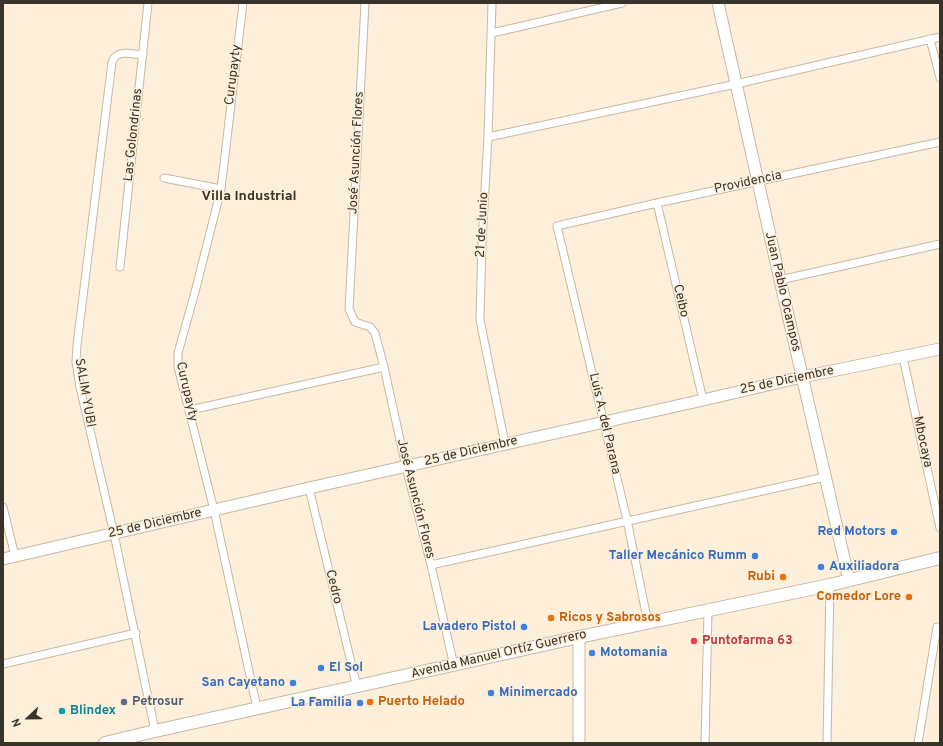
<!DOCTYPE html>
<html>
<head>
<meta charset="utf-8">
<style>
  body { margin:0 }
  #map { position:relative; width:943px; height:746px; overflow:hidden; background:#fdefda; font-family:Overpass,sans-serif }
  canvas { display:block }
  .frame { position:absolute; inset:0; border:4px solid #38332b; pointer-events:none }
  .north { position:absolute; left:8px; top:698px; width:40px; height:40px; -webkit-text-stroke:3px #fdefda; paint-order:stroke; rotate:248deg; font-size:11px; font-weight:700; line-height:16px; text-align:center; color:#38332b }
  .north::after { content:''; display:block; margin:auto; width:14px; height:18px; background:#38332b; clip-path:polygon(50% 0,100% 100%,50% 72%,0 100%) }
</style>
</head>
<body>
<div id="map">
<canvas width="943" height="746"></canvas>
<div class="frame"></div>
<div class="north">N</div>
</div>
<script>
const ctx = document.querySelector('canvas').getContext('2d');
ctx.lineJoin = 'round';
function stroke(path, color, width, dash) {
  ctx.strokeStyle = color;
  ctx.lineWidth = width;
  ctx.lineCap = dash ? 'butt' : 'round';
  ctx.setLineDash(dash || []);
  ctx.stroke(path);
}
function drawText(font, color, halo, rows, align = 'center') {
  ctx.font = font + ' Overpass,sans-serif';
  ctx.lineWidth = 3;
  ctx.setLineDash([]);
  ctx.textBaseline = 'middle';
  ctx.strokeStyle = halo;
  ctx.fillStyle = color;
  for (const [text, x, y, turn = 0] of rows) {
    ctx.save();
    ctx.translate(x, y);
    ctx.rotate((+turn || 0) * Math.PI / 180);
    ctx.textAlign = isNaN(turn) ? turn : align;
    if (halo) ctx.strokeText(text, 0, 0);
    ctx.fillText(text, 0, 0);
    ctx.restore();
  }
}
const street = new Path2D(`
  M 243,3 L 221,189 L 195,292 L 178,353 L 178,367 L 214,510 L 257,708
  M 365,3 L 349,309 L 355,322 L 370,327 L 375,333 L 384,367 L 406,467 L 431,565 L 454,666
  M 492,3 L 488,137 L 482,241 L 480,320 L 505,444
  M 492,33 L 622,3
  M 930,39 L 940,78
  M 143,55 C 131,54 117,49 112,62 L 77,345 L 76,362 L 80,387 L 114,534 L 155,731
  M 488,137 L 736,84 L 940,37
  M 164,178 L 221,189
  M 657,203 L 703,400
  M 120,267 L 148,3
  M 780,280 L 940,244
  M 903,357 L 940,528
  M 190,410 L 384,367
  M 309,488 L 357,687
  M 3,507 L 15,556
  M 431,565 L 825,477
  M 648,623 L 627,520 L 557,226 L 657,203 L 940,142
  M 3,664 L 136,633
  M 705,743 L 708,611
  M 827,743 L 830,585
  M 918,743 L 937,627`);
const secondary = new Path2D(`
  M 718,3 L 780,280 L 849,580
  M 3,559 L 309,488 L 703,400 L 802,377 L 940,349
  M 579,743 L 579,637`);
const primary = new Path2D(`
  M 105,743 L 155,731 L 579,637 L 830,585 L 940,558`);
const markers = [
  [894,532,4,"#3f7fe0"],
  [755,556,4,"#3f7fe0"],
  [821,567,4,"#3f7fe0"],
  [783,577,4,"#e8710a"],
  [909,597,4,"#e8710a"],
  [551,618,4,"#e8710a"],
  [524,627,4,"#3f7fe0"],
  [694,641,4,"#e0444e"],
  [592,653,4,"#3f7fe0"],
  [321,668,4,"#3f7fe0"],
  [293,683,4,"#3f7fe0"],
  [491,693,4,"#3f7fe0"],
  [124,702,4,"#5c6f8a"],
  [370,702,4,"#e8710a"],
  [360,703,4,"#3f7fe0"],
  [62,711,4,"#0f9aa8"]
];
const streetNames = [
  ["Curupayty",234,75,-83],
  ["Las Golondrinas",134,135,-84],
  ["José Asunción Flores",357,153,-87],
  ["Providencia",748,183,-12],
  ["21 de Junio",483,225,-87],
  ["Juan Pablo Ocampos",782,292,77],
  ["Ceibo",680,301,77],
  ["25 de Diciembre",787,381,-12],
  ["Curupayty",186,392,77],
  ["SALIM YUBI",84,393,80],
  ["Luis A. del Parana",604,424,77],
  ["Mbocaya",922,442,78],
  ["25 de Diciembre",471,452,-13],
  ["José Asunción Flores",415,499,76],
  ["25 de Diciembre",155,524,-13],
  ["Cedro",333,587,76],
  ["Avenida Manuel Ortíz Guerrero",499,655,-13]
];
const shopNames = [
  ["Red Motors",886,532],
  ["Taller Mecánico Rumm",747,556],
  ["Auxiliadora",829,567,"left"],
  ["Lavadero Pistol",516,627],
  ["Motomania",600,653,"left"],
  ["El Sol",329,668,"left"],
  ["San Cayetano",285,683],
  ["Minimercado",499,693,"left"],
  ["La Familia",352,703]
];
const foodNames = [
  ["Rubi",775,577],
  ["Comedor Lore",901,597],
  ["Ricos y Sabrosos",559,618,"left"],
  ["Puerto Helado",378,702,"left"]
];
const healthNames = [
  ["Puntofarma 63",702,641]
];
const serviceNames = [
  ["Petrosur",132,702]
];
const cultureNames = [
  ["Blindex",70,711]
];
const neighbourhoodNames = [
  ["Villa Industrial",249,197]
];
stroke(street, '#c7b9a6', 9);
stroke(secondary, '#c7b9a6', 13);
stroke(primary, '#c7b9a6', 14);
stroke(street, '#fff', 7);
stroke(secondary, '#fff', 11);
stroke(primary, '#fff', 12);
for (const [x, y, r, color] of markers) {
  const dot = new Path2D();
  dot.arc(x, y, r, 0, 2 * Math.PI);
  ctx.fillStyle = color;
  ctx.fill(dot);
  stroke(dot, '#fdefda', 1.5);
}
drawText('13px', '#38332b', '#fdefda', streetNames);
drawText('bold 13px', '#366cbe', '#fdefda', shopNames, 'right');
drawText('bold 13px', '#c56008', '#fdefda', foodNames, 'right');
drawText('bold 13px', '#be3a42', '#fdefda', healthNames, 'left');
drawText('bold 13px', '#4e5e75', '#fdefda', serviceNames, 'left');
drawText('bold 13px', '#0d838f', '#fdefda', cultureNames, 'left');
drawText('bold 14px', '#38332b', '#fdefda', neighbourhoodNames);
</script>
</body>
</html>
